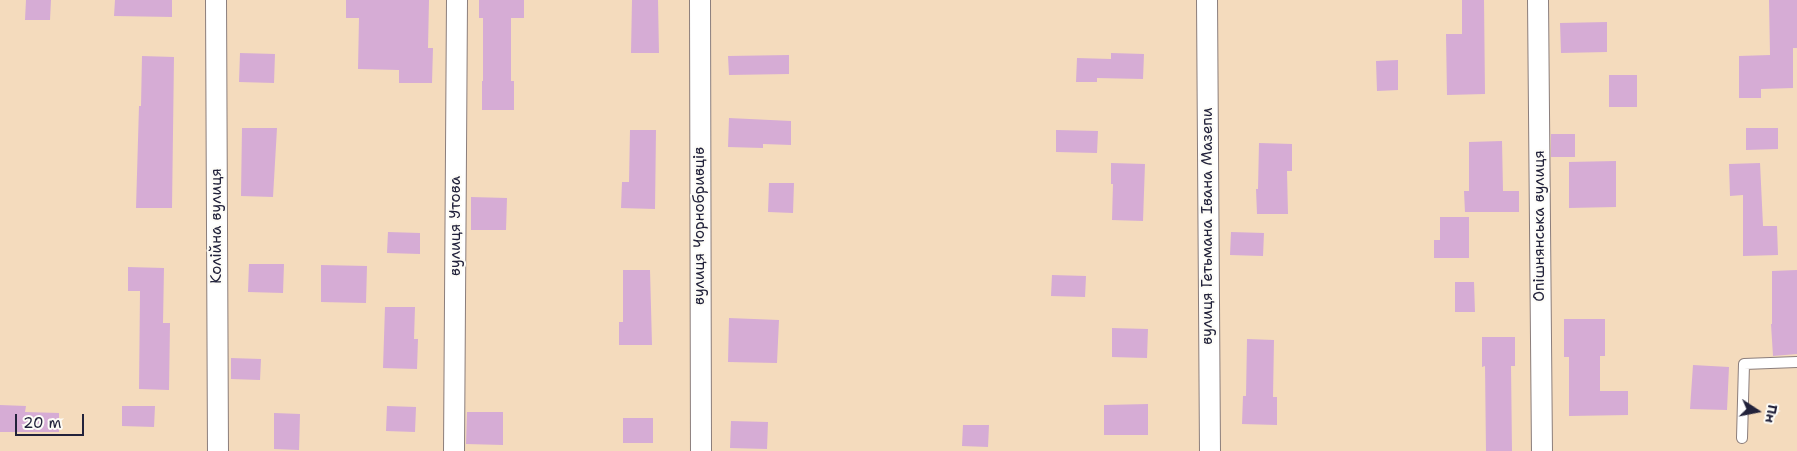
<!DOCTYPE html>
<html>
<head>
<meta charset="utf-8">
<style>
  body { margin:0 }
  #map { position:relative; width:1797px; height:451px; overflow:hidden; background:#f4dbbd; font-family:"Shantell Sans",sans-serif }
  canvas { display:block }
  .north { position:absolute; left:1732px; top:386px; width:50px; height:50px; -webkit-text-stroke:4px #fdfcf7; paint-order:stroke; rotate:101deg; font-size:14px; font-weight:700; line-height:20px; text-align:center; color:#22223b }
  .north::after { content:''; display:block; margin:auto; width:18px; height:22px; background:#22223b; clip-path:polygon(50% 0,100% 100%,50% 72%,0 100%) }
  .scale { position:absolute; left:15px; top:414px; width:69px; height:22px; box-sizing:border-box; border:2px solid #22223b; border-top:0; padding-left:6px; font-size:15px; line-height:18px; white-space:nowrap; color:#22223b; -webkit-text-stroke:4px #fdfcf7; paint-order:stroke }
</style>
</head>
<body>
<div id="map">
<canvas width="1797" height="451"></canvas>
<div class="north">Пн</div>
<div class="scale">20 m</div>
</div>
<script>
const ctx = document.querySelector('canvas').getContext('2d');
ctx.lineJoin = 'round';
function paint(path, color) {
  ctx.fillStyle = color;
  ctx.fill(path, 'evenodd');
}
function stroke(path, color, width, dash) {
  ctx.strokeStyle = color;
  ctx.lineWidth = width;
  ctx.lineCap = dash ? 'butt' : 'round';
  ctx.setLineDash(dash || []);
  ctx.stroke(path);
}
function drawText(font, color, halo, rows, align = 'center') {
  ctx.font = font + ' "Shantell Sans",sans-serif';
  ctx.lineWidth = 4;
  ctx.setLineDash([]);
  ctx.textBaseline = 'middle';
  ctx.strokeStyle = halo;
  ctx.fillStyle = color;
  for (const [text, x, y, turn = 0] of rows) {
    ctx.save();
    ctx.translate(x, y);
    ctx.rotate((+turn || 0) * Math.PI / 180);
    ctx.textAlign = isNaN(turn) ? turn : align;
    if (halo) ctx.strokeText(text, 0, 0);
    ctx.fillText(text, 0, 0);
    ctx.restore();
  }
}
const building = new Path2D(`
  M 26,0 L 51,0 L 50,20 L 25,20 Z
  M 115,0 L 172,0 L 172,17 L 114,16 Z
  M 346,0 L 429,0 L 428,48 L 433,48 L 432,83 L 399,83 L 399,70 L 358,69 L 359,18 L 346,18 Z
  M 479,0 L 524,0 L 524,18 L 511,18 L 511,81 L 514,81 L 514,110 L 482,110 L 482,81 L 483,81 L 483,18 L 479,18 Z
  M 632,0 L 658,0 L 659,53 L 631,53 Z
  M 1462,0 L 1484,0 L 1485,94 L 1447,95 L 1446,34 L 1462,34 Z
  M 1769,0 L 1797,0 L 1797,48 L 1793,48 L 1793,88 L 1761,89 L 1761,98 L 1739,98 L 1739,56 L 1770,55 Z
  M 1607,22 L 1607,52 L 1561,53 L 1560,23 Z
  M 240,53 L 275,54 L 274,83 L 239,82 Z
  M 1111,53 L 1144,54 L 1143,79 L 1097,78 L 1097,82 L 1076,82 L 1077,58 L 1111,59 Z
  M 789,55 L 789,74 L 729,75 L 728,56 Z
  M 142,56 L 174,57 L 172,208 L 136,208 L 139,106 L 141,106 Z
  M 1398,60 L 1398,90 L 1377,91 L 1376,61 Z
  M 1609,75 L 1637,75 L 1637,107 L 1609,107 Z
  M 729,118 L 791,121 L 791,145 L 763,144 L 763,148 L 728,147 Z
  M 242,128 L 277,128 L 273,197 L 241,196 Z
  M 1746,128 L 1778,128 L 1778,149 L 1746,150 Z
  M 630,130 L 656,130 L 655,209 L 621,208 L 622,182 L 629,182 Z
  M 1056,130 L 1098,131 L 1097,153 L 1056,152 Z
  M 1551,134 L 1575,134 L 1575,157 L 1551,157 Z
  M 1502,141 L 1503,191 L 1519,191 L 1519,212 L 1465,212 L 1464,191 L 1469,191 L 1469,142 Z
  M 1259,143 L 1292,144 L 1292,171 L 1287,171 L 1288,214 L 1257,214 L 1256,189 L 1258,189 Z
  M 1616,161 L 1616,207 L 1569,208 L 1569,162 Z
  M 1111,163 L 1145,164 L 1143,221 L 1112,220 L 1113,184 L 1111,184 Z
  M 1760,163 L 1763,226 L 1777,226 L 1778,255 L 1743,256 L 1743,195 L 1730,196 L 1729,164 Z
  M 769,183 L 794,183 L 793,213 L 768,212 Z
  M 471,197 L 507,198 L 506,230 L 471,230 Z
  M 1440,217 L 1469,217 L 1469,258 L 1434,258 L 1434,240 L 1440,240 Z
  M 388,232 L 420,233 L 420,254 L 387,253 Z
  M 1231,232 L 1264,233 L 1263,256 L 1230,255 Z
  M 249,264 L 284,264 L 283,293 L 248,292 Z
  M 321,265 L 367,266 L 366,303 L 321,302 Z
  M 128,267 L 164,268 L 163,323 L 170,323 L 169,390 L 139,389 L 140,291 L 128,291 Z
  M 623,270 L 650,270 L 652,345 L 619,345 L 619,322 L 623,322 Z
  M 1797,270 L 1797,354 L 1773,356 L 1771,324 L 1772,324 L 1772,271 Z
  M 1052,275 L 1086,276 L 1085,297 L 1051,296 Z
  M 1455,282 L 1474,282 L 1475,312 L 1455,312 Z
  M 385,307 L 415,307 L 414,339 L 418,339 L 417,369 L 383,368 Z
  M 729,318 L 779,320 L 777,363 L 728,362 Z
  M 1564,319 L 1605,319 L 1605,356 L 1600,356 L 1600,391 L 1628,391 L 1628,415 L 1569,416 L 1569,357 L 1564,357 Z
  M 1112,328 L 1148,329 L 1147,358 L 1112,357 Z
  M 1482,337 L 1515,337 L 1515,366 L 1511,366 L 1512,451 L 1486,451 L 1485,366 L 1482,367 Z
  M 1247,339 L 1274,340 L 1273,397 L 1277,397 L 1277,425 L 1242,424 L 1243,396 L 1246,396 Z
  M 231,358 L 261,359 L 260,380 L 231,379 Z
  M 1693,365 L 1729,367 L 1727,410 L 1690,409 Z
  M 1148,404 L 1148,435 L 1104,435 L 1104,405 Z
  M 0,405 L 26,406 L 25,412 L 59,413 L 59,432 L 0,432 Z
  M 122,406 L 155,406 L 154,427 L 122,426 Z
  M 387,406 L 416,407 L 415,432 L 386,431 Z
  M 467,412 L 503,412 L 503,445 L 466,444 Z
  M 274,413 L 300,414 L 299,450 L 274,449 Z
  M 623,418 L 653,418 L 653,443 L 623,443 Z
  M 731,421 L 768,422 L 767,449 L 730,448 Z
  M 963,425 L 989,425 L 988,447 L 962,446 Z`);
const service = new Path2D(`
  M 1742,438 L 1744,364 L 1797,362`);
const minor = new Path2D(`
  M 216,0 L 218,451
  M 700,0 L 701,451
  M 1207,0 L 1210,451
  M 1538,0 L 1542,451
  M 454,451 L 457,0`);
const streetNames = [
  ["Колійна вулиця",217,226,-90],
  ["вулиця Утова",456,226,-90],
  ["вулиця Чорнобривців",700,226,-90],
  ["вулиця Гетьмана Івана Мазепи",1208,226,-90],
  ["Опішнянська вулиця",1540,226,-90]
];
paint(building, '#d6acd5');
stroke(service, '#8b7e7c', 12);
stroke(minor, '#8b7e7c', 22);
stroke(service, '#fff', 10);
stroke(minor, '#fff', 20);
drawText('15px', '#22223b', '#fdfcf7', streetNames);
</script>
</body>
</html>
